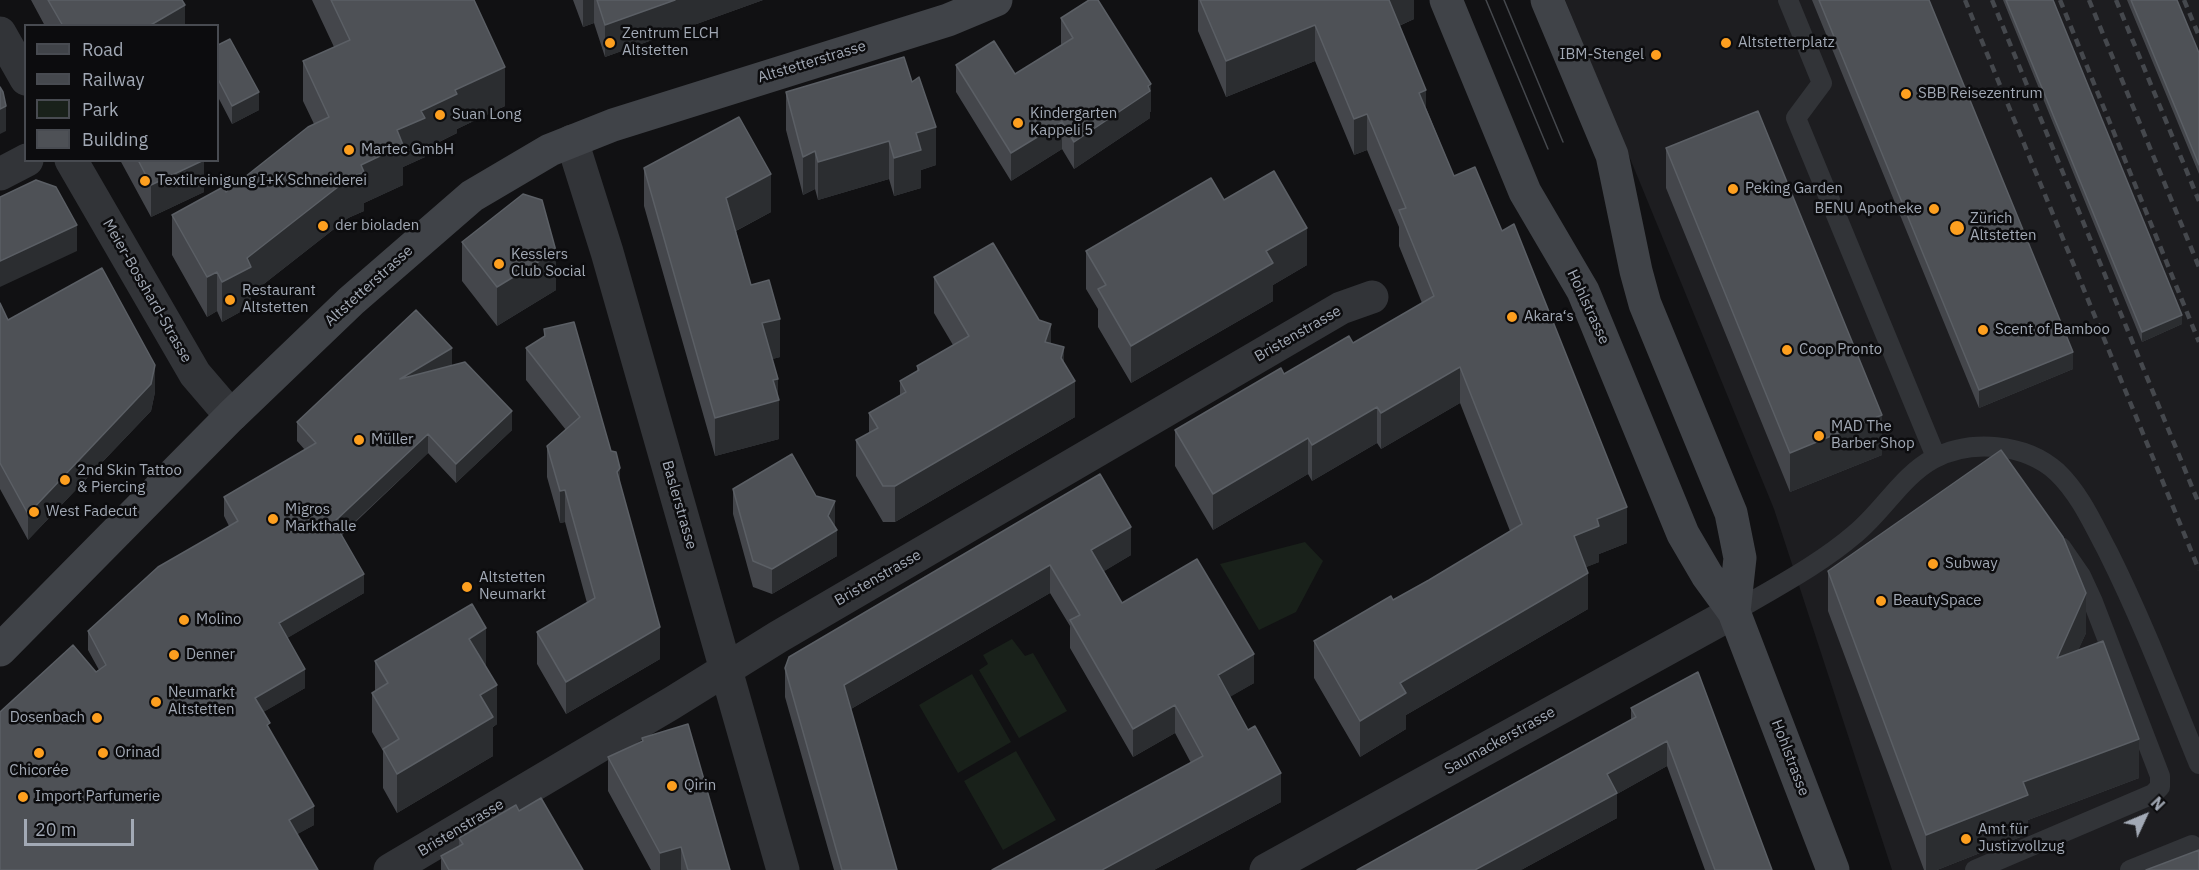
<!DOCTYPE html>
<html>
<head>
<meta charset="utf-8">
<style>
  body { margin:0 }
  #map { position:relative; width:2199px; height:870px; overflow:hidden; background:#111113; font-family:"IBM Plex Sans",sans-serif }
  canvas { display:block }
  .legend { position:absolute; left:24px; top:24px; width:195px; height:138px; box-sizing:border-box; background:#0c0c0e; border:2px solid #484b51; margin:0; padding:8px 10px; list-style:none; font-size:18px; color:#a2a9b5 }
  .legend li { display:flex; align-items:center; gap:12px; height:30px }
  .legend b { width:30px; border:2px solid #484b51 }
  .north { position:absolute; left:2115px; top:786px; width:60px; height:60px; -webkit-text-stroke:4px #0c0c0e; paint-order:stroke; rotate:46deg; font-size:16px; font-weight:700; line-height:24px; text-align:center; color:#a2a9b5 }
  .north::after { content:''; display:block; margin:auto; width:21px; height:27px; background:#a2a9b5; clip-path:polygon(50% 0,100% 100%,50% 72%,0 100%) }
  .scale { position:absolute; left:24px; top:819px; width:110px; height:27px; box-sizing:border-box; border:3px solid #a2a9b5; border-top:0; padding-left:8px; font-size:18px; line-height:21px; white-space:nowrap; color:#a2a9b5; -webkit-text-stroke:4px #0c0c0e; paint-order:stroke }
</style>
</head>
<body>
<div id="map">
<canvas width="2199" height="870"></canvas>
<ul class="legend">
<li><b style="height:8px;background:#404348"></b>Road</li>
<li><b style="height:8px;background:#45484d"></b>Railway</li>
<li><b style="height:16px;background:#19211a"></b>Park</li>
<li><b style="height:16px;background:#4e5156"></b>Building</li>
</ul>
<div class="north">N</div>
<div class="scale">20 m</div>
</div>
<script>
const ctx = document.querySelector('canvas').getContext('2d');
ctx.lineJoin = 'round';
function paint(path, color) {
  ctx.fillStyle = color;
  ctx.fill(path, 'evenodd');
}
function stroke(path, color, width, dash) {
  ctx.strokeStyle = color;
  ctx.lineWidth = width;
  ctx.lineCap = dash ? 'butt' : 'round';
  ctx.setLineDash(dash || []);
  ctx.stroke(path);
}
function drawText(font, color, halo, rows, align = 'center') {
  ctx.font = font + ' "IBM Plex Sans",sans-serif';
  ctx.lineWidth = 5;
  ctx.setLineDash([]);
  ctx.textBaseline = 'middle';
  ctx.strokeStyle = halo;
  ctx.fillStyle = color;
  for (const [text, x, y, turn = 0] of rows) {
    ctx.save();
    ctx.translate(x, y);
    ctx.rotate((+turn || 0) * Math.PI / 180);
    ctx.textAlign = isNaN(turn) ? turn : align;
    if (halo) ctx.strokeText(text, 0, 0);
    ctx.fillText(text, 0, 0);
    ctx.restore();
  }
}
const built = new Path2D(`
  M 1565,0 L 2199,0 L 2199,870 L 1892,870 L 1774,509 Z`);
const green = new Path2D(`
  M 1305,542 L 1323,561 L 1296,612 L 1259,630 L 1220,564 Z
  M 1012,639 L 1025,656 L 1033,653 L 1067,711 L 1019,738 L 979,670 L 988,664 L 983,655 Z
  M 972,674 L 1011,742 L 958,773 L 919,705 Z
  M 1016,751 L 1056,820 L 1003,850 L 964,781 Z`);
const lane = new Path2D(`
  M 1788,0 L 1822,83 L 1796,118 L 1936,457
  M 1734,612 C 1774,588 1819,565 1855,534 C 1883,511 1902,476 1933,459 C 1970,439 2025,443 2057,472 C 2080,494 2093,524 2108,552 C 2142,620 2170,693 2199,764
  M 1975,870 L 2153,794 L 2160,787 L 2160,776 L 2093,602 L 2081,576 L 2061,547
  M 2130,870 L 2192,845 L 2199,863`);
const street = new Path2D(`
  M 0,33 L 26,79
  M 572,141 L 607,252 L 783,870
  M 71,160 L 195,374 L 231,416
  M 0,174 L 27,160
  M 390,870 L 672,703 L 778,637 L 1341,308 L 1372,297
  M 1266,870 L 1734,612`);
const secondary = new Path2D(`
  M 1446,0 L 1525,192 L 1583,291 L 1683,534 L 1707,575 L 1734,612 L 1833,870
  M 1547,0 L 1612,155 L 1636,271 L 1645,304 L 1731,513 L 1740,558 L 1734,612
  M 0,650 L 231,416 L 351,301 L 472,196 L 550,150 L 613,125 L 948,20 L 996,0`);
const tram = new Path2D(`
  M 1486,0 L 1548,149
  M 1504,0 L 1563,142`);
const rail = new Path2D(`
  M 1965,0 L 2199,570
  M 1992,0 L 2199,504
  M 2060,0 L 2199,342
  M 2089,0 L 2199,267
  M 2116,0 L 2199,201
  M 2184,0 L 2199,36`);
const wall = new Path2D(`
  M 31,0 L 182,0 L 185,26 L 45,26 Z
  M 312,0 L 474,0 L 505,106 L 457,129 L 457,133 L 425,149 L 425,157 L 403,167 L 403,185 L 364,203 L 364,211 L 348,218 L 251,294 L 251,306 L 222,322 L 217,311 L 207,317 L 172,255 L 172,215 L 226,192 L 314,124 L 303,101 L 303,61 L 334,47 Z
  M 573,0 L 763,0 L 605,57 L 594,23 L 583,27 Z
  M 1198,0 L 1414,0 L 1414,19 L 1399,26 L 1426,108 L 1454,176 L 1627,543 L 1599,554 L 1599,562 L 1586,567 L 1588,609 L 1406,715 L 1406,729 L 1360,757 L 1314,678 L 1314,641 L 1393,600 L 1429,580 L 1510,531 L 1460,403 L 1381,449 L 1377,443 L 1312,481 L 1308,474 L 1213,530 L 1175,466 L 1175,430 L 1284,374 L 1353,343 L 1422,303 L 1399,246 L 1399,227 L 1367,150 L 1354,155 L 1315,61 L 1226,97 L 1198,31 Z
  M 1812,0 L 1929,0 L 2073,369 L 1979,408 Z
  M 2003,0 L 2053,0 L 2182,324 L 2142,342 Z
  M 2127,0 L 2177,0 L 2199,53 L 2199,174 Z
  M 1061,18 L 1151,111 L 1150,112 L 1150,118 L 1074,169 L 1062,149 L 1011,181 L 956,92 L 956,65 L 1015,74 L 1061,45 Z
  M 218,45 L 259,110 L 232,124 L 218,97 Z
  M 786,92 L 936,165 L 921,170 L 921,188 L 894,196 L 889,179 L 818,200 L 815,189 L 803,195 L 786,130 Z
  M 1666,148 L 1882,455 L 1790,492 L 1666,188 Z
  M 120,160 L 204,160 L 204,192 L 151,217 Z
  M 644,168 L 771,212 L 736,231 L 751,285 L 780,357 L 772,359 L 778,395 L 779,439 L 715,456 L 644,206 Z
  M 1224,200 L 1307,265 L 1273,285 L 1273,301 L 1131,383 L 1098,327 L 1098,309 L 1086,289 L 1086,251 Z
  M 462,242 L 556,290 L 497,326 L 462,281 Z
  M 934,277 L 1051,344 L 1064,363 L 1075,417 L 895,522 L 883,522 L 856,476 L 856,440 L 869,433 L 869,413 L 900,396 L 900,381 L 917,372 L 917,366 L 953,345 L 934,313 Z
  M 0,303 L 8,320 L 155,392 L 151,411 L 28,540 L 0,489 Z
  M 544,329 L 620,483 L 660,659 L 566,714 L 537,664 L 537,632 L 587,603 L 565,522 L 560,523 L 547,477 L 547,446 L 566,430 L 526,380 L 526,348 L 544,337 Z
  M 452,366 L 512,430 L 456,483 L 428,453 L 342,535 L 364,593 L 287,638 L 305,688 L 263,712 L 270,731 L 314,825 L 297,834 L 96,672 L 99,670 L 88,650 L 88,631 L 229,526 L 224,516 L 224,497 L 305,450 L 297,441 L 297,422 Z
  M 1100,474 L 1131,555 L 1104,571 L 1122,603 L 1254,683 L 1229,697 L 1281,802 L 1154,870 L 992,870 L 1191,763 L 1175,733 L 1133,757 L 1070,648 L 1070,626 L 1050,593 L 851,709 L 897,870 L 834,870 L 785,697 L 785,668 Z
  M 733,489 L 816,496 L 835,527 L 837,556 L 772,594 L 753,587 L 733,514 Z
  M 1828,571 L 2086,633 L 2078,650 L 2139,778 L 2028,820 L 2028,834 L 1937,870 L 1924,870 L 1828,611 Z
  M 375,661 L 486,667 L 497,724 L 493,727 L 493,756 L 397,813 L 383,788 L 383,751 L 372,732 L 372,693 L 375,691 Z
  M 1698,672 L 1772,870 L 1705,870 L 1667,766 L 1617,794 L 1617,818 L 1521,870 L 1631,720 L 1631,708 Z
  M 642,738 L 730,870 L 651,870 L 608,791 L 608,757 L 642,742 Z
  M 519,811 L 583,870 L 441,870 L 441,856 L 459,846 L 459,838 Z`);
const shadedWall = new Path2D(`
  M 583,0 L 594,0 L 594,23 L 583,27 Z
  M 675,0 L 763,0 L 605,57 L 605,25 Z
  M 1387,0 L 1414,0 L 1414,19 L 1387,31 Z
  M 185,5 L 185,26 L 149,26 Z
  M 1315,25 L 1315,61 L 1226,97 L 1226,61 Z
  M 505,67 L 505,106 L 457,129 L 457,133 L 425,149 L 425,157 L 403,167 L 403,185 L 364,203 L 364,211 L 348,218 L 251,294 L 251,306 L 222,322 L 222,282 L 247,258 L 361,165 L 397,130 L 421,111 L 455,90 Z
  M 1151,84 L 1151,111 L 1150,112 L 1150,118 L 1074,169 L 1074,142 Z
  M 1426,90 L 1426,126 L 1419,93 Z
  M 259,92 L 259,110 L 232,124 L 232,106 Z
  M 6,106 L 6,131 L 0,134 L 0,109 Z
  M 1367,114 L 1367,150 L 1354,155 L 1354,119 Z
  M 1062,122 L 1062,149 L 1011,181 L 1011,153 Z
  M 936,127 L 936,165 L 921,170 L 921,188 L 894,196 L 894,158 L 916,133 Z
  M 889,141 L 889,179 L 818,200 L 818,162 Z
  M 815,151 L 815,189 L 803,195 L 803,157 Z
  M 204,160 L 204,192 L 151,217 L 151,185 Z
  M 771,174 L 771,212 L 726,236 L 726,198 Z
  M 77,225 L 77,251 L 0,287 L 0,261 Z
  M 1307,228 L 1307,265 L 1273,285 L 1273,301 L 1131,383 L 1131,346 L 1266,251 Z
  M 556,251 L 556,290 L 497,326 L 497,287 Z
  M 217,272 L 217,311 L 207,317 L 207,277 Z
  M 2182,315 L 2182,324 L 2142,342 L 2142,332 Z
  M 780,319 L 780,357 L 762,362 L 762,323 Z
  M 1051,324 L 1051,359 L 1045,342 Z
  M 1064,347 L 1064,383 L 1075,381 L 1075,417 L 895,522 L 895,486 L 1061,358 Z
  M 452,348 L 452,367 L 400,379 Z
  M 2073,352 L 2073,369 L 1979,408 L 1979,390 Z
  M 155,365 L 155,392 L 151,411 L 28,540 L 28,514 Z
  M 1460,367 L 1460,403 L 1381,449 L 1381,413 Z
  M 778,379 L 778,401 L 779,400 L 779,439 L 715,456 L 715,418 L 773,380 Z
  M 1377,407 L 1377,443 L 1312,481 L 1312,445 Z
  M 512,411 L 512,430 L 456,483 L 456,464 Z
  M 1882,415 L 1882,455 L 1790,492 L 1790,453 Z
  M 428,434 L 428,453 L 334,541 L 334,522 Z
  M 1308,438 L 1308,474 L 1213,530 L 1213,494 Z
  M 620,468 L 620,500 L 617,472 Z
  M 565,490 L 565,522 L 560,523 L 560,491 Z
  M 835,501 L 835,527 L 832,533 L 837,530 L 837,556 L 772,594 L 772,569 L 828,516 Z
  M 1627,507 L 1627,543 L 1599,554 L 1599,562 L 1574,572 L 1574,536 L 1597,519 Z
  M 1131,527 L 1131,555 L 1091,579 L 1091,550 Z
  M 1050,565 L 1050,593 L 844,713 L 844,685 Z
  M 1588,573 L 1588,609 L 1406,715 L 1406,729 L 1360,757 L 1360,721 L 1400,683 Z
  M 364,574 L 364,593 L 279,643 L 279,623 Z
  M 2086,593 L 2086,633 L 2057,697 L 2057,658 Z
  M 660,627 L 660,659 L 566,714 L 566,682 Z
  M 486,628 L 486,668 L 469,639 Z
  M 1254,654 L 1254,683 L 1218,704 L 1218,675 Z
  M 305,669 L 305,688 L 255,717 L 255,698 Z
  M 497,685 L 497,724 L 493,727 L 493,756 L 397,813 L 397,774 L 480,695 Z
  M 1175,705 L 1175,733 L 1133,757 L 1133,729 Z
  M 2139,739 L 2139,778 L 2028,820 L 2028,834 L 1937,870 L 1926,870 L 1926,835 L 2023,782 Z
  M 1667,741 L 1667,766 L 1617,794 L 1617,818 L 1521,870 L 1475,870 L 1607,774 Z
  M 1281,773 L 1281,802 L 1154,870 L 1102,870 Z
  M 314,806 L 314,825 L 289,839 L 289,820 Z
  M 681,847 L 681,870 L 660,870 L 660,853 Z`);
const building = new Path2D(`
  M 48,0 L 182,0 L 185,5 L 149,26 L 63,26 Z
  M 331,0 L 474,0 L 505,67 L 455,90 L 457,94 L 421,111 L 425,118 L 397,130 L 403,145 L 361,165 L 364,172 L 348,179 L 247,258 L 251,267 L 222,282 L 217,272 L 207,277 L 172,215 L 223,187 L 226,192 L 308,127 L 329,117 L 303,61 L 350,40 Z
  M 597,0 L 675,0 L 605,25 Z
  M 1089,0 L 1098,0 L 1151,84 L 1148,86 L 1150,91 L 1074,142 L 1062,122 L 1011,153 L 956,65 L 994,41 L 1015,74 L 1073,38 L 1061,18 Z
  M 1200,0 L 1389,0 L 1426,90 L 1419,93 L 1454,176 L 1475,167 L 1502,231 L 1514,224 L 1627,507 L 1597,519 L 1599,526 L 1574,536 L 1588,573 L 1400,683 L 1406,693 L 1360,721 L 1314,641 L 1391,596 L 1393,600 L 1429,580 L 1522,524 L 1460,367 L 1381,413 L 1377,407 L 1312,445 L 1308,438 L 1213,494 L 1175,430 L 1281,368 L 1284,374 L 1349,336 L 1353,343 L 1434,296 L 1399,210 L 1406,208 L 1367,114 L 1354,119 L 1315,25 L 1226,61 Z
  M 1819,0 L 1929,0 L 2073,352 L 1979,390 Z
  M 2006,0 L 2053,0 L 2182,315 L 2142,332 Z
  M 2131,0 L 2177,0 L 2199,53 L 2199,165 Z
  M 230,39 L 259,92 L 232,106 L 218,79 L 218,45 Z
  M 904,57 L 912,82 L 919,77 L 936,127 L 916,133 L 921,150 L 894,158 L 889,141 L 818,162 L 815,151 L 803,157 L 786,92 Z
  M 0,87 L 3,92 L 6,106 L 0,109 Z
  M 1758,111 L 1882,415 L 1790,453 L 1666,148 Z
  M 739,117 L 771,174 L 726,198 L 751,285 L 769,280 L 780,319 L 762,323 L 778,379 L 773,380 L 779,400 L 715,418 L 644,168 Z
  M 138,160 L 204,160 L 151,185 Z
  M 1274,171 L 1307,228 L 1266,251 L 1273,263 L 1131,346 L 1098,289 L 1106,285 L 1086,251 L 1211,178 L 1224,200 Z
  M 36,180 L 56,187 L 77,225 L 0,261 L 0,197 Z
  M 523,194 L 542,200 L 556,251 L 497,287 L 462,242 Z
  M 993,243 L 1039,320 L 1051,324 L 1045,342 L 1064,347 L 1061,358 L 1075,381 L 895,486 L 883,486 L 856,440 L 878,428 L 869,413 L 906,392 L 900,381 L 919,370 L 917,366 L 969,336 L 934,277 Z
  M 102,268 L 155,365 L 151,384 L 28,514 L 0,463 L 0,303 L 8,320 Z
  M 416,310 L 452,348 L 400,379 L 465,362 L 512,411 L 456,464 L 428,434 L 334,522 L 364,574 L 279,623 L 305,669 L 255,698 L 270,723 L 267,725 L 314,806 L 289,820 L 318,870 L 0,870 L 0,712 L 73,645 L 96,672 L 106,665 L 88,631 L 158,567 L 238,521 L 224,497 L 316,443 L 297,422 Z
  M 574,322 L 611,451 L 616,452 L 620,468 L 617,472 L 660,627 L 566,682 L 537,632 L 595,598 L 565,490 L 560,491 L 547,446 L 580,417 L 526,348 L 545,336 L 544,329 Z
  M 2001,450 L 2063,537 L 2086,593 L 2057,658 L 2103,641 L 2139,739 L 2023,782 L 2028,795 L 1926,835 L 1828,571 Z
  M 792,454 L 816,496 L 835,501 L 828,516 L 837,530 L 772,569 L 753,561 L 733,489 Z
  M 1100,474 L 1131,527 L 1091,550 L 1122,603 L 1197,559 L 1254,654 L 1218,675 L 1248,730 L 1255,726 L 1281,773 L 1102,870 L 992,870 L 1203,756 L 1175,705 L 1133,729 L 1070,620 L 1080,615 L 1050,565 L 844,685 L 897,870 L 842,870 L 785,668 L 789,657 Z
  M 472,604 L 486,628 L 469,639 L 497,685 L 480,695 L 493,717 L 397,774 L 383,749 L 399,739 L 372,693 L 388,683 L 375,661 Z
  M 1698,672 L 1772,870 L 1715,870 L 1667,741 L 1607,774 L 1617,793 L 1475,870 L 1357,870 L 1636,717 L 1631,708 Z
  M 688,724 L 730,870 L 688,870 L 681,847 L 660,853 L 608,757 L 643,741 L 642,738 Z
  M 541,798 L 583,870 L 449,870 L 441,856 L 463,844 L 459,838 L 516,805 L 519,811 Z
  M 2199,850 L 2199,870 L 2146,870 Z`);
const markers = [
  [610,43,6,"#fd9f1f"],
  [1726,43,6,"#fd9f1f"],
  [1656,55,6,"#fd9f1f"],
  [1906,94,6,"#fd9f1f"],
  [440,115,6,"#fd9f1f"],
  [1018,123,6,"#fd9f1f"],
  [349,150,6,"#fd9f1f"],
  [145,181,6,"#fd9f1f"],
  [1733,189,6,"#fd9f1f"],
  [1934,209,6,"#fd9f1f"],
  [323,226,6,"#fd9f1f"],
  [1957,228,8,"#fd9f1f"],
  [499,264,6,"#fd9f1f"],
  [230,300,6,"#fd9f1f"],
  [1512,317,6,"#fd9f1f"],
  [1983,330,6,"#fd9f1f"],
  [1787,350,6,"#fd9f1f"],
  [1819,436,6,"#fd9f1f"],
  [359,440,6,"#fd9f1f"],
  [65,480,6,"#fd9f1f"],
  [34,512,6,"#fd9f1f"],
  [273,519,6,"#fd9f1f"],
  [1933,564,6,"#fd9f1f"],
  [467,587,6,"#fd9f1f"],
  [1881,601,6,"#fd9f1f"],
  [184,620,6,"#fd9f1f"],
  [174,655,6,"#fd9f1f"],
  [156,702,6,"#fd9f1f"],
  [97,718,6,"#fd9f1f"],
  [39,753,6,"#fd9f1f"],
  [103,753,6,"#fd9f1f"],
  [672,786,6,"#fd9f1f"],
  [23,797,6,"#fd9f1f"],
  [1966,839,6,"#fd9f1f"]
];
const poiNames = [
  ["Zentrum ELCH",622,34],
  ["Altstetten",622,51],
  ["Altstetterplatz",1738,43],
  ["IBM-Stengel",1644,55,"right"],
  ["SBB Reisezentrum",1918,94],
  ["Kindergarten",1030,114],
  ["Kappeli 5",1030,131],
  ["Suan Long",452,115],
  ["Martec GmbH",361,150],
  ["Textilreinigung I+K Schneiderei",157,181],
  ["Peking Garden",1745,189],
  ["BENU Apotheke",1922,209,"right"],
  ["Zürich",1970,219],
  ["Altstetten",1970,236],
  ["der bioladen",335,226],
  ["Kesslers",511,255],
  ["Club Social",511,272],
  ["Restaurant",242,291],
  ["Altstetten",242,308],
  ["Akara‘s",1524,317],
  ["Scent of Bamboo",1995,330],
  ["Coop Pronto",1799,350],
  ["MAD The",1831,427],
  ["Barber Shop",1831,444],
  ["Müller",371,440],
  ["2nd Skin Tattoo",77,471],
  ["& Piercing",77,488],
  ["Migros",285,510],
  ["Markthalle",285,527],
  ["West Fadecut",46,512],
  ["Subway",1945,564],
  ["Altstetten",479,578],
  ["Neumarkt",479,595],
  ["BeautySpace",1893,601],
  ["Molino",196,620],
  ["Denner",186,655],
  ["Neumarkt",168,693],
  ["Altstetten",168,710],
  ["Dosenbach",85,718,"right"],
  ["Orinad",115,753],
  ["Chicorée",39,771,"center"],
  ["Qirin",684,786],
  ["Import Parfumerie",35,797],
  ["Amt für",1978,830],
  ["Justizvollzug",1978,847]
];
const streetNames = [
  ["Altstetterstrasse",812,62,-17],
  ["Altstetterstrasse",369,286,-42],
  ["Meier-Bosshard-Strasse",147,291,60],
  ["Hohlstrasse",1588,307,65],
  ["Bristenstrasse",1298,334,-30],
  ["Baslerstrasse",679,505,74],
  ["Bristenstrasse",878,578,-30],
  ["Saumackerstrasse",1500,741,-29],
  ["Hohlstrasse",1790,758,69],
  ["Bristenstrasse",461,828,-31]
];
paint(built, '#1d1d20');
paint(green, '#19211a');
stroke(lane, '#323438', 20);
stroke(street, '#323438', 33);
stroke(secondary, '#404348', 33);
stroke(tram, '#45484d', 1.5);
stroke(rail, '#45484d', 4.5, [8, 6]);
paint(wall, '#44464b');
paint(shadedWall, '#2b2d30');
paint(building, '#4e5156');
stroke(building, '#5b5f65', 1.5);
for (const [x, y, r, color] of markers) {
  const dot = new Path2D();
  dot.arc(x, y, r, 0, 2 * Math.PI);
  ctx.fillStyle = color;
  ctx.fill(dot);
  stroke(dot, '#0c0c0e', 2);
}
drawText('15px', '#a2a9b5', '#0c0c0e', poiNames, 'left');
drawText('15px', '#a2a9b5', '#0c0c0e', streetNames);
</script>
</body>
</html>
